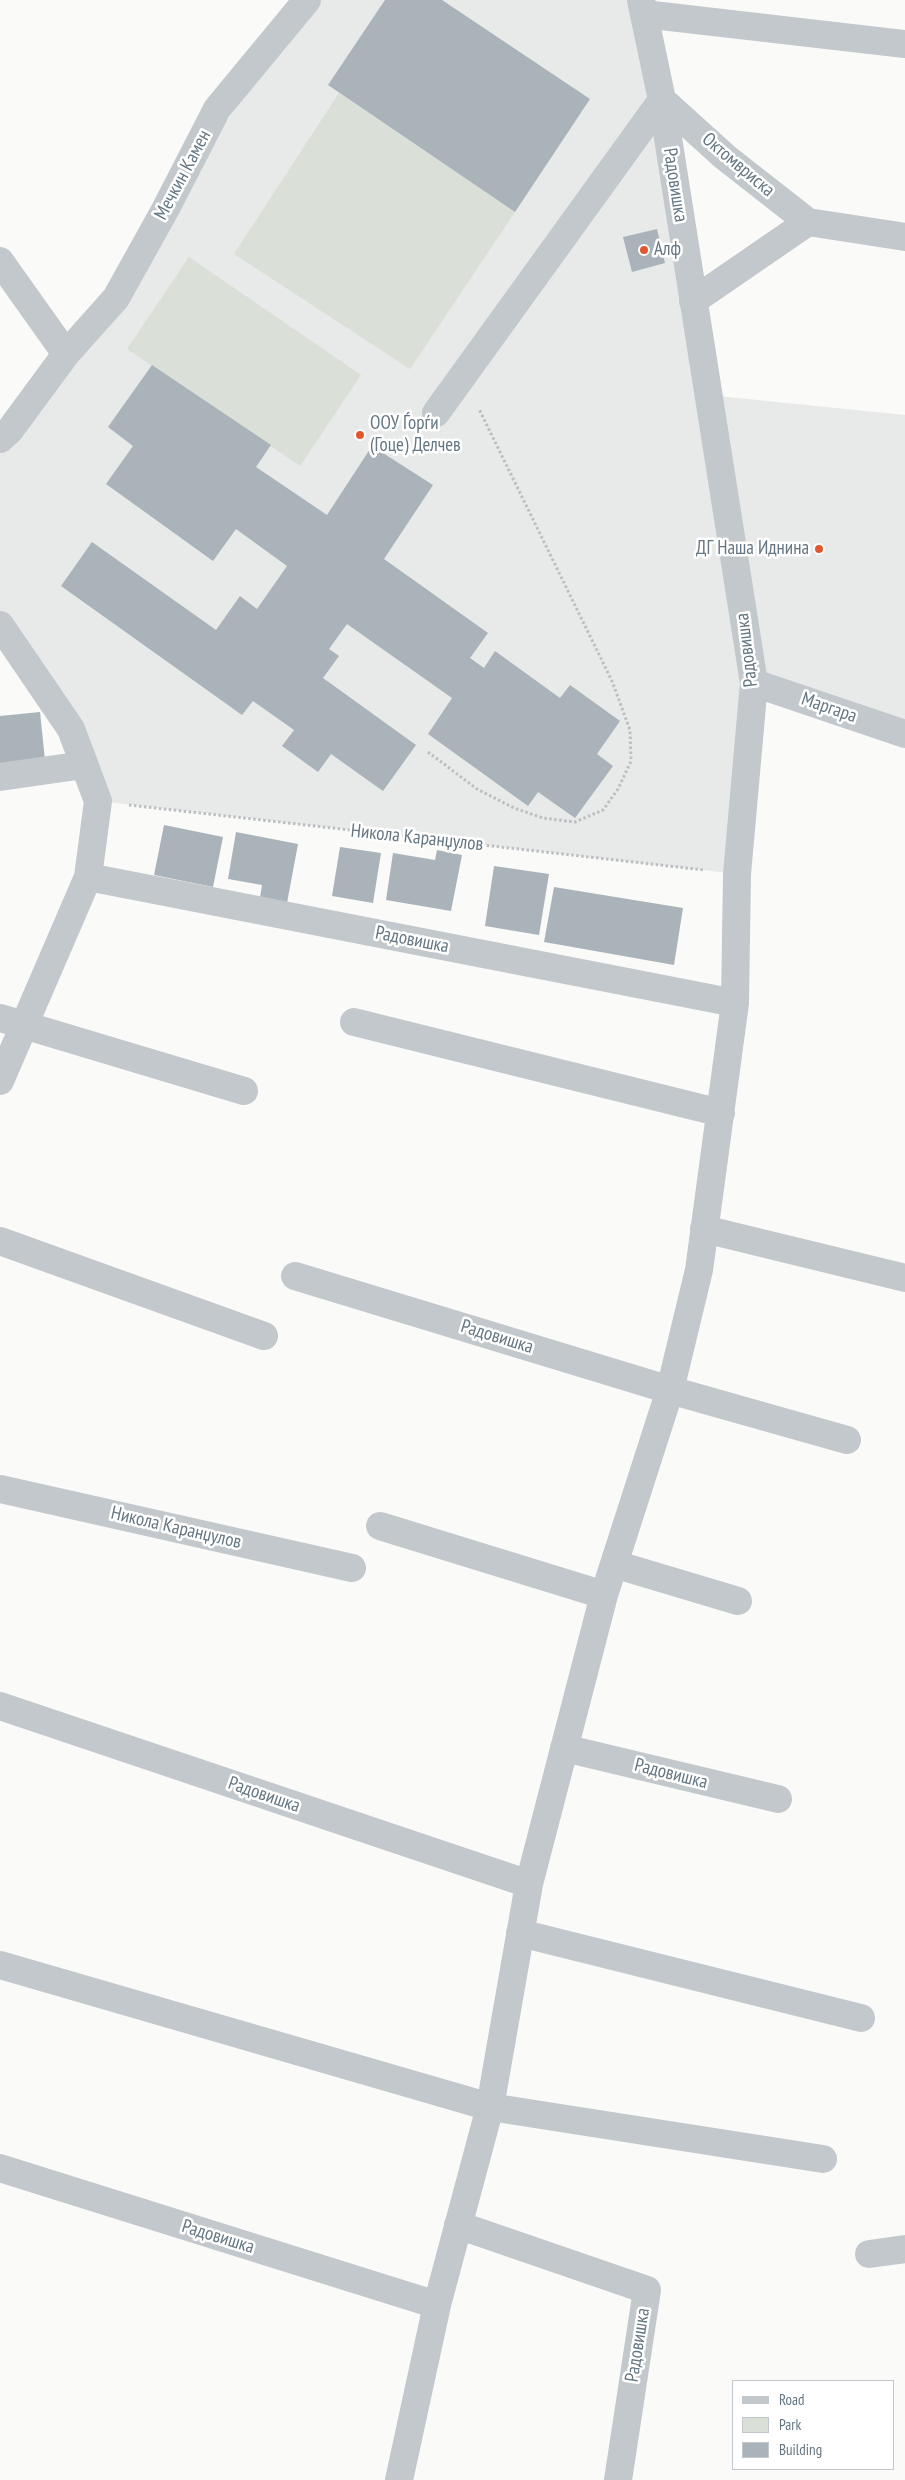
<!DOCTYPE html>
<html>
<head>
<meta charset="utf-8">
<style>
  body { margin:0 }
  #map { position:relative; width:905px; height:2480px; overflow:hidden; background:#fafaf8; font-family:"PT Sans Narrow",sans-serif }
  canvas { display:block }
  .legend { position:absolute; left:732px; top:2380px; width:162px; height:90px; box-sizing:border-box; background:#fff; border:1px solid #c1c8cd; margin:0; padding:6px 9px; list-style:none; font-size:15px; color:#657683 }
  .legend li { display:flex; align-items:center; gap:10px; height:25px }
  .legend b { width:25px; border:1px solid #c1c8cd }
</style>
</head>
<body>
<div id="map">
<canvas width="905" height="2480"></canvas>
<ul class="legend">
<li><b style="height:6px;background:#c3c8cc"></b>Road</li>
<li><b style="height:14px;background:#dadfd7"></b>Park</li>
<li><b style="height:14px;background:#aab3b9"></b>Building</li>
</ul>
</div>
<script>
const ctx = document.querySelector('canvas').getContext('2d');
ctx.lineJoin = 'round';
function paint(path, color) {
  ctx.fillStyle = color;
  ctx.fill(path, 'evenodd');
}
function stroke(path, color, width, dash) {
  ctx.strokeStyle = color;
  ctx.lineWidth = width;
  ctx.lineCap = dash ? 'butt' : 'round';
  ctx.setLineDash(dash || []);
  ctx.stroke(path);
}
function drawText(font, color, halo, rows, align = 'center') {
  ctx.font = font + ' "PT Sans Narrow",sans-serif';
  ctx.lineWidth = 5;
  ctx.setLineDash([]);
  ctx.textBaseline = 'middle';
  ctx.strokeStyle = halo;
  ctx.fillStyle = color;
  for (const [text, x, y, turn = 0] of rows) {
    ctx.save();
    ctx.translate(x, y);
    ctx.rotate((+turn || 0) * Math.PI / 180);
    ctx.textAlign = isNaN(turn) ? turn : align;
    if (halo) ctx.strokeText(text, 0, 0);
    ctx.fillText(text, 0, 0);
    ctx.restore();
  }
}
const built = new Path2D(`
  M 310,0 L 641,0 L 708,395 L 905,415 L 905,734 L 754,683 L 737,874 L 98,801 L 0,625 L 0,439 L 165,210 Z`);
const green = new Path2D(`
  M 339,93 L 515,212 L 410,369 L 234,254 Z
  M 189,257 L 361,375 L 300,466 L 127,349 Z`);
const building = new Path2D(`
  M 385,0 L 442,0 L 590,99 L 515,212 L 328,85 Z
  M 657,229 L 665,263 L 632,272 L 623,237 Z
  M 152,365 L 271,445 L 256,467 L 327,515 L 372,446 L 433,485 L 384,559 L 488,633 L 470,658 L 484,668 L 495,651 L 560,698 L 570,685 L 620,721 L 597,754 L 613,766 L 575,818 L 538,792 L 528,806 L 428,734 L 452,698 L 347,624 L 329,649 L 339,656 L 323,678 L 416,745 L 383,791 L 331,754 L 318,772 L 282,746 L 294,730 L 253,701 L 242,715 L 61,586 L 92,542 L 216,630 L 240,596 L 257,609 L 287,566 L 236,529 L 213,561 L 106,484 L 133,446 L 108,427 Z
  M 40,712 L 45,760 L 0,764 L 0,716 Z
  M 164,825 L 223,837 L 213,887 L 154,875 Z
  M 236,832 L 298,844 L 287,903 L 260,898 L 262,885 L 228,879 Z
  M 340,847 L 381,853 L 373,903 L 332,896 Z
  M 437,850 L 462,855 L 451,911 L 386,900 L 393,853 L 435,860 Z
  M 494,866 L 549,874 L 539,935 L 485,926 Z
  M 554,887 L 683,908 L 674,965 L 544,942 Z`);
const path = new Path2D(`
  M 428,752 L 477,789 L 514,808 L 543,818 L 575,822 L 603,810 L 618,789 L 631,761 L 630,730 L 612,681 L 479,409
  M 129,805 L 704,870`);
const minor = new Path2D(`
  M 644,14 L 905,44
  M 662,100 L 725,157 L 808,222 L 905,237
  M 0,261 L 66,354
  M 693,301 L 808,222
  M 436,413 L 662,100
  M 0,439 L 10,430 L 66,354 L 116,298 L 165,210 L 217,109 L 307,0
  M 0,625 L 71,729 L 98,801 L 88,877 L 0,1081
  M 754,683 L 905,734
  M 0,777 L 84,765
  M 88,877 L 735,1003
  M 0,1018 L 244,1091
  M 354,1022 L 721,1113
  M 704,1229 L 905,1278
  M 0,1241 L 264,1336
  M 295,1276 L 670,1390 L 847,1440
  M 0,1489 L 352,1568
  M 380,1526 L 604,1595
  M 614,1564 L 738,1601
  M 0,1706 L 529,1884
  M 564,1748 L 778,1799
  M 520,1933 L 861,2018
  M 0,1965 L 490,2107 L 823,2159
  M 0,2168 L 437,2305
  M 458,2225 L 647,2290 L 618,2480
  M 869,2254 L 905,2249
  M 399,2480 L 437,2305 L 490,2107 L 529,1884 L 604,1595 L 670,1390 L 699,1270 L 735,1003 L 737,874 L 754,683 L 662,100 L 641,0`);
const markers = [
  [644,250,5,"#e4572e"],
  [360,435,5,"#e4572e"],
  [819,549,5,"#e4572e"]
];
const streetNames = [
  ["Октомвриска",738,165,40],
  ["Мечкин Камен",183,175,-62],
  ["Радовишка",675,185,81],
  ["Радовишка",747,650,-97],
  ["Маргара",829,708,19],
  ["Никола Каранџулов",417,838,6],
  ["Радовишка",412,940,11],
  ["Радовишка",497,1337,17],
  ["Никола Каранџулов",176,1528,13],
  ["Радовишка",671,1774,14],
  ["Радовишка",264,1795,19],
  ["Радовишка",218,2237,17],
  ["Радовишка",638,2345,-81]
];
const poiNames = [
  ["Алф",654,250],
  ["ООУ Ѓорѓи",370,424],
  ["(Гоце) Делчев",370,446],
  ["ДГ Наша Иднина",809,549,"right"]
];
paint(built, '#e8e9e9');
paint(green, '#dadfd7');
paint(building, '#aab3b9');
stroke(path, '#bbbfc2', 3, [2.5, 2.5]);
stroke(minor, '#c3c8cc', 28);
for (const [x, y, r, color] of markers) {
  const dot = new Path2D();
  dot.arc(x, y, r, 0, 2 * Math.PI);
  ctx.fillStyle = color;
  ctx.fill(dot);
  stroke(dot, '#fff', 2);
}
drawText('19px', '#657683', '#fff', streetNames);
drawText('19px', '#657683', '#fff', poiNames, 'left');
</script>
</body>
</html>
